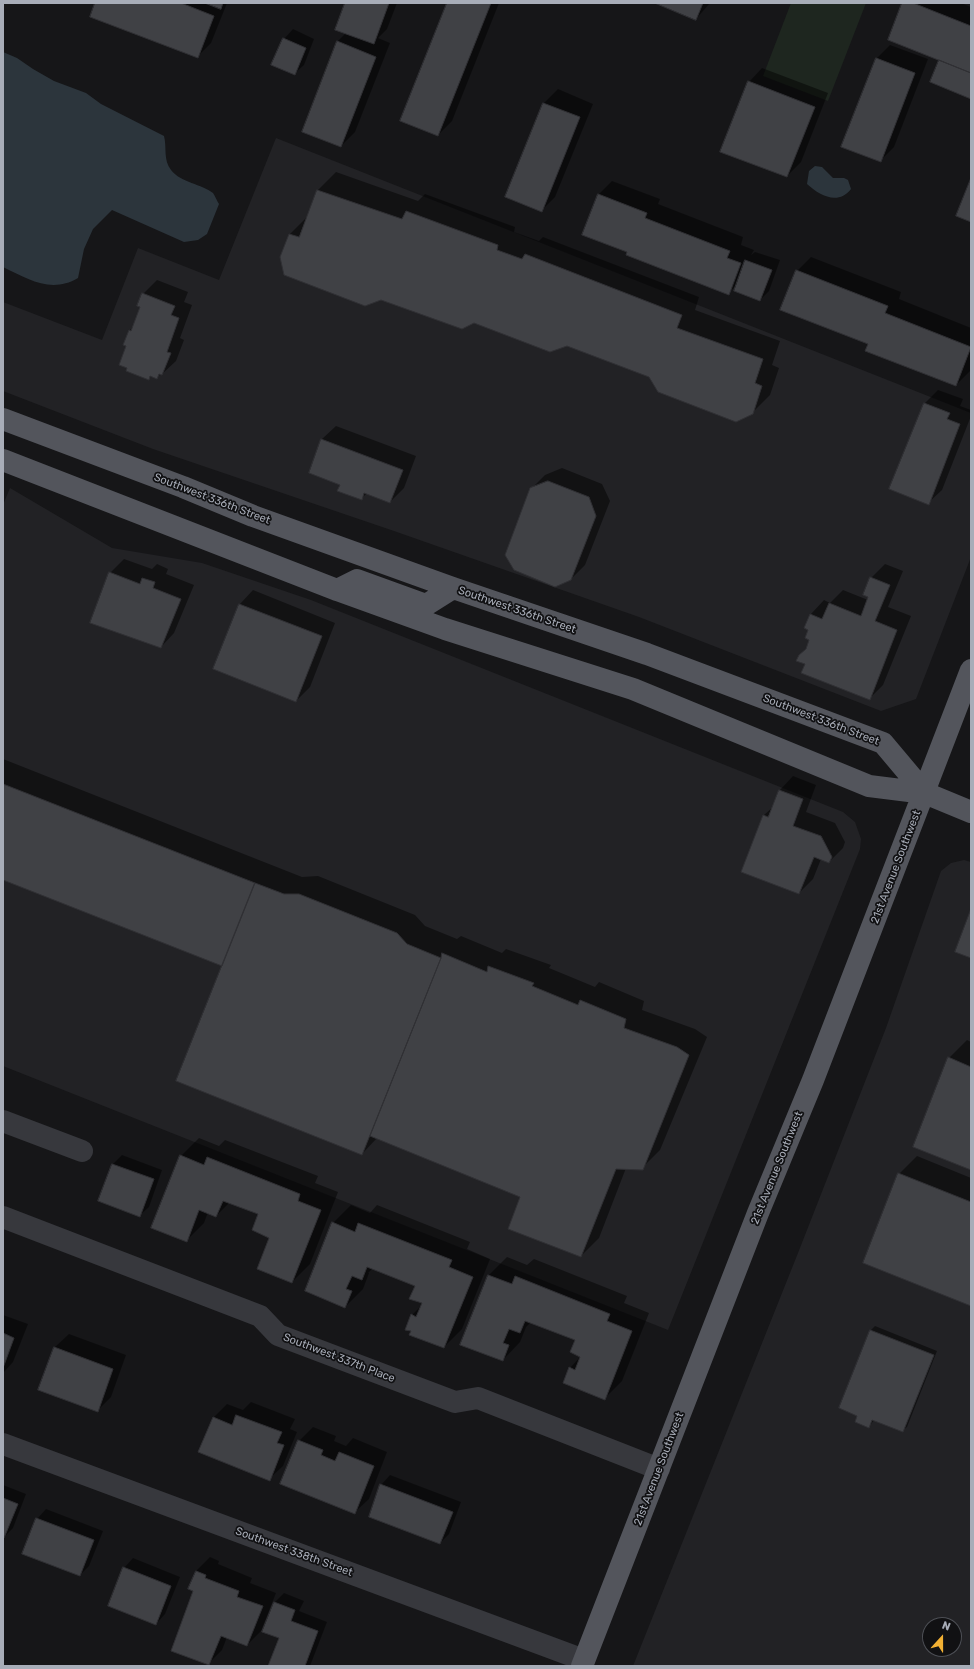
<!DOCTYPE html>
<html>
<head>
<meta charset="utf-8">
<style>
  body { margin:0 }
  #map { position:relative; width:974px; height:1669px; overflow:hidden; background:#161618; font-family:Rubik,sans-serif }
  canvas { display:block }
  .frame { position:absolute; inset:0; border:4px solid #a8adb8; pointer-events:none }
  .north { position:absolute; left:922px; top:1617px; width:40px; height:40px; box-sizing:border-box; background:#111113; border:1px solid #4d4f55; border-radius:50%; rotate:21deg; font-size:11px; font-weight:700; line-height:16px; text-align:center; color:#a8adb8 }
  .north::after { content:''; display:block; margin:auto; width:14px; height:18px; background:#f2b134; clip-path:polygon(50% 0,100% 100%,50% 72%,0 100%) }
</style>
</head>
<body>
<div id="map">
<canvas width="974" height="1669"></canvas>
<div class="frame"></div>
<div class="north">N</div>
</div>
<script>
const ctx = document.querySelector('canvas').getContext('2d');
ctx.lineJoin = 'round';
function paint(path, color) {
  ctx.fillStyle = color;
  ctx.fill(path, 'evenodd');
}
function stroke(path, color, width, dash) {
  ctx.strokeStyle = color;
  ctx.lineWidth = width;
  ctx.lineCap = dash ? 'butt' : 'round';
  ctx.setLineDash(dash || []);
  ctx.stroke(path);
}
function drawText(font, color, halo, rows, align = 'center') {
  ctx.font = font + ' Rubik,sans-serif';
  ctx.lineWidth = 3.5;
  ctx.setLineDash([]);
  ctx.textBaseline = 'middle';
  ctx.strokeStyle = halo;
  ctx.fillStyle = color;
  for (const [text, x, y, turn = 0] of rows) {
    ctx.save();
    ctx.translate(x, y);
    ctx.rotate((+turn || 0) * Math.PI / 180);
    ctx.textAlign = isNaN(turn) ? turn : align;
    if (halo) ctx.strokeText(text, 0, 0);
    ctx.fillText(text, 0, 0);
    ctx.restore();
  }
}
const built = new Path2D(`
  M 276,138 L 971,413 L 971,557 L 916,699 L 881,711 L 639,617 L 394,531 L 153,449 L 3,391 L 3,302 L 102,340 L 138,248 L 219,280 Z
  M 10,488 L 112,548 L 202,563 L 311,600 L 843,812 L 855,822 L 861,839 L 860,849 L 668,1330 L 3,1066 L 3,505 Z
  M 964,860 L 971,862 L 971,1666 L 633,1666 L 798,1253 L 886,1028 L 941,871 L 951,863 ZM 930,1625 L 954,1625 L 954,1649 L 930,1649 Z`);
const green = new Path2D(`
  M 791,3 L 866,3 L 828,101 L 763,76 Z`);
const water = new Path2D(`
  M 3,52 L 17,58 L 33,69 L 54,81 L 86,93 L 101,104 L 164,136 C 167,147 163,160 171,170 C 181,183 202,184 213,193 C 215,196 217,201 219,204 L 207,234 L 198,240 L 184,242 L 112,210 L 93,229 L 84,249 L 78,278 C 51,294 28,279 3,267 Z
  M 815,166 L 822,167 L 833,178 L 844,178 L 848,180 L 851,189 C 838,206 819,195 807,184 L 809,171 Z`);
const shadow = new Path2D(`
  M 96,3 L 227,3 L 211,43 L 197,57 Z
  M 346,3 L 397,3 L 387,29 L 378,38 L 390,43 L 355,132 L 341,146 L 338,41 L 346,33 Z
  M 448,3 L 499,3 L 452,121 L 438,135 Z
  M 657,3 L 710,3 L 696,19 Z
  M 904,3 L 961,3 L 971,7 L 971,97 Z
  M 293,29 L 314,39 L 304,65 L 294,74 L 284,39 Z
  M 890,45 L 928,59 L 894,147 L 880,161 L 876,59 Z
  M 762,68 L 828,93 L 801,162 L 787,176 L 749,82 Z
  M 558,89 L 593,104 L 555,197 L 541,211 L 506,196 L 544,103 Z
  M 336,172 L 418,201 L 425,194 L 515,227 L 514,232 L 539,241 L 543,237 L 699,297 L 695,310 L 780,341 L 772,365 L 779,368 L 770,395 L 752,413 L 567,344 L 473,322 L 281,257 L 290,234 L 308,216 L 318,190 Z
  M 612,181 L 660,199 L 658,204 L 743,237 L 741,245 L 754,250 L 751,255 L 755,252 L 780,260 L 769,291 L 760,300 L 738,284 L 728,293 L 628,251 L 599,194 Z
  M 811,257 L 901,292 L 899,299 L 971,328 L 971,368 L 970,371 L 956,385 L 869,344 L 797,271 Z
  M 157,280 L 188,292 L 184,302 L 192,305 L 180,338 L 184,340 L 176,361 L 162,374 L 161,374 L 156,378 L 151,376 L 148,379 L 127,345 L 125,344 L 130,330 L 134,326 L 141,306 L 143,294 Z
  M 938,390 L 963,399 L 960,406 L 971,410 L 971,416 L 942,490 L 928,503 L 924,404 Z
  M 336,426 L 416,456 L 404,488 L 390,502 L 367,493 L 361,499 L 341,484 L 310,472 L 322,439 Z
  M 562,468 L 602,484 L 610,501 L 585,565 L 571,579 L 531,489 L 545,475 Z
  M 124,559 L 152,569 L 157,564 L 168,569 L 166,574 L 194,585 L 174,633 L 161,647 L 110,573 Z
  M 885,564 L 903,571 L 888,607 L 911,616 L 883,685 L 869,699 L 806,664 L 807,648 L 810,639 L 810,630 L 805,628 L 811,614 L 824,600 L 830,603 L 843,590 L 868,600 L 871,578 Z
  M 253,590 L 335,623 L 310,687 L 296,701 L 214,669 L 240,604 Z
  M 3,759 L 302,877 L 318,876 L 415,915 L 425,926 L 457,939 L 461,936 L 502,953 L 506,949 L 551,965 L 549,968 L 595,987 L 599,982 L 644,1001 L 642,1010 L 695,1029 L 707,1037 L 660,1150 L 642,1168 L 626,1168 L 599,1238 L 581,1256 L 521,1197 L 377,1138 L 362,1154 L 224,966 L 3,879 Z
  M 793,776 L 816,785 L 806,812 L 835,823 L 845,842 L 843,848 L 829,862 L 821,859 L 813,879 L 799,893 L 742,872 L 764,815 L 773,807 L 780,790 Z
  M 967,1040 L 971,1042 L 971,1169 L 949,1058 Z
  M 199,1138 L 219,1146 L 225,1140 L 318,1176 L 315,1183 L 338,1192 L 310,1264 L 292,1282 L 259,1214 L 230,1202 L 216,1216 L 208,1212 L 204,1223 L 186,1241 L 181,1156 Z
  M 122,1155 L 162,1170 L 149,1207 L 139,1216 L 99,1201 L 113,1164 Z
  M 917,1156 L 971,1178 L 971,1305 L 899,1174 Z
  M 351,1205 L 370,1213 L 377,1205 L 470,1242 L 467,1249 L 490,1259 L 462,1329 L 444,1347 L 413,1330 L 412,1315 L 424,1303 L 416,1286 L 373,1268 L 368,1273 L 369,1273 L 363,1289 L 345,1307 L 333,1223 Z
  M 507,1257 L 527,1265 L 534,1259 L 627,1296 L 624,1303 L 649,1313 L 622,1381 L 604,1399 L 570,1368 L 581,1356 L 576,1339 L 531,1322 L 526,1327 L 520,1342 L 503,1360 L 462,1344 L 489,1275 Z
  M 3,1315 L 28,1324 L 13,1362 L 3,1373 Z
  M 875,1326 L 937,1351 L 907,1427 L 902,1431 L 874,1420 L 869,1427 L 871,1330 Z
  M 69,1334 L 126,1355 L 111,1397 L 97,1411 L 55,1347 Z
  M 251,1402 L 295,1419 L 290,1429 L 297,1432 L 283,1466 L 269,1479 L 214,1417 L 227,1404 L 243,1410 Z
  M 313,1427 L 336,1436 L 334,1441 L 346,1446 L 353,1438 L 387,1452 L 369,1499 L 355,1512 L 299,1441 Z
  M 390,1475 L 461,1502 L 449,1534 L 440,1543 L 381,1485 Z
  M 3,1485 L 26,1494 L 13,1528 L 4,1537 Z
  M 46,1509 L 103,1531 L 89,1566 L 80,1575 L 37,1519 Z
  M 210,1557 L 219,1561 L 218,1564 L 252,1578 L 250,1583 L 276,1593 L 261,1631 L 247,1645 L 227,1637 L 222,1650 L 208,1664 L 195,1591 L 196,1571 Z
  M 133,1558 L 180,1577 L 165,1614 L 156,1624 L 124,1568 Z
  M 284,1593 L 304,1601 L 299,1611 L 327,1622 L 310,1666 L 269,1666 L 280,1638 L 263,1632 L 275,1602 Z`);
const building = new Path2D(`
  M 95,3 L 181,3 L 214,16 L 198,58 L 90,17 Z
  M 205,3 L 223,3 L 221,9 Z
  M 345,3 L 389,3 L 374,44 L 335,30 Z
  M 447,3 L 491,3 L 438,136 L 400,121 Z
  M 655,3 L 703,3 L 696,20 Z
  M 902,3 L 913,3 L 971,26 L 971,73 L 888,40 Z
  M 283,38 L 306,48 L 295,75 L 271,65 Z
  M 337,41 L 376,57 L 341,147 L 302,132 Z
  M 876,58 L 915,73 L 881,162 L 841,147 Z
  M 939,60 L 971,73 L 971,99 L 930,82 Z
  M 748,81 L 815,107 L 787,177 L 720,152 Z
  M 543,103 L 580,117 L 542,212 L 505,197 Z
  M 971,178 L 971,222 L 956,216 Z
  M 317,190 L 402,219 L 406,211 L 498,245 L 497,250 L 522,259 L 525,254 L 682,315 L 677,328 L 763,359 L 755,383 L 762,386 L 753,414 L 736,422 L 658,392 L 649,377 L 567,346 L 550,352 L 474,323 L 462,329 L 381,300 L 365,306 L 284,275 L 280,257 L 289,234 L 299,237 Z
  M 598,194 L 647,213 L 645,218 L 730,251 L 727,258 L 741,263 L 729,295 L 626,255 L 627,252 L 582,235 Z
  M 745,260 L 772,270 L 760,301 L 734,291 Z
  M 796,270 L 888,306 L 885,313 L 971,347 L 956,386 L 865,351 L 868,344 L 780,310 Z
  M 142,293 L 175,306 L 171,315 L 179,318 L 167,352 L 171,353 L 162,375 L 159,374 L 157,379 L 150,376 L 149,380 L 126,371 L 127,368 L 119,365 L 126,346 L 123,345 L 129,330 L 131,331 L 140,307 L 137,306 Z
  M 924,403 L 950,413 L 947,419 L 960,424 L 929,505 L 889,489 Z
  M 321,439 L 403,470 L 390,503 L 364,493 L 362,500 L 337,491 L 340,485 L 309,473 Z
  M 548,481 L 589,497 L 596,516 L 571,580 L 555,587 L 514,570 L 505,555 L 530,488 Z
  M 109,572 L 140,584 L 142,578 L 155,582 L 153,588 L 181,599 L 161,648 L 90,623 Z
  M 870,577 L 890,585 L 875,621 L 897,630 L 870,700 L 801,673 L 805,664 L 796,661 L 799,655 L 806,649 L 809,640 L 805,638 L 808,630 L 804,628 L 810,614 L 822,619 L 829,603 L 861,616 L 868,597 L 863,595 Z
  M 239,604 L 322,636 L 296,702 L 213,669 Z
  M 3,784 L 255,883 L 222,966 L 3,880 Z
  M 779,790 L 803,799 L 793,826 L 821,836 L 832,857 L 829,863 L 814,857 L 799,894 L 741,872 L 763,815 L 768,817 Z
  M 255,883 L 284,894 L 299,894 L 397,933 L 407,944 L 441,958 L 362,1155 L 176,1081 Z
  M 971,909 L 971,958 L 955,952 Z
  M 442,953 L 487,972 L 488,966 L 534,983 L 532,986 L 578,1005 L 580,1000 L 626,1019 L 624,1028 L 677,1047 L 689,1055 L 643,1170 L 616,1169 L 581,1257 L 508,1229 L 520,1197 L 370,1136 L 441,958 Z
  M 948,1057 L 971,1067 L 971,1170 L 913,1147 Z
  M 180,1155 L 204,1165 L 207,1157 L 300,1194 L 298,1201 L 321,1210 L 292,1283 L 257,1269 L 269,1238 L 252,1230 L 258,1214 L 223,1201 L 216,1217 L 199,1210 L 187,1242 L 151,1228 Z
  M 112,1164 L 154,1179 L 140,1217 L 98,1201 Z
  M 898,1173 L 971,1202 L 971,1306 L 863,1263 Z
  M 332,1222 L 355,1232 L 358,1223 L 452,1260 L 449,1267 L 473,1277 L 444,1348 L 409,1335 L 411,1331 L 405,1330 L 411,1314 L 416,1317 L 422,1303 L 409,1299 L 415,1286 L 367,1267 L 362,1280 L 352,1276 L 346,1289 L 352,1291 L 345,1308 L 305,1291 Z
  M 488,1275 L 512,1284 L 515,1276 L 610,1314 L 607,1321 L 632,1331 L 605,1400 L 563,1383 L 569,1367 L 575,1370 L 580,1357 L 570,1352 L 575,1340 L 525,1321 L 520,1333 L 509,1329 L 503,1343 L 509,1345 L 503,1361 L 460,1345 Z
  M 870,1330 L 934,1355 L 903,1432 L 872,1420 L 869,1428 L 855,1422 L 857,1416 L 839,1408 Z
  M 3,1333 L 14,1338 L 3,1368 Z
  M 54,1347 L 113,1369 L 98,1412 L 38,1390 Z
  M 236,1415 L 282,1432 L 277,1443 L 284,1445 L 270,1481 L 198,1452 L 213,1417 L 232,1425 Z
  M 298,1440 L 323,1450 L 321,1455 L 335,1461 L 339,1452 L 374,1466 L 355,1514 L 280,1484 Z
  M 380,1484 L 453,1512 L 440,1544 L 369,1517 Z
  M 3,1498 L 18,1504 L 4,1538 L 3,1538 Z
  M 36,1518 L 94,1540 L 80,1576 L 22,1554 Z
  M 123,1567 L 171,1586 L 156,1625 L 108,1606 Z
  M 196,1571 L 206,1575 L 205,1578 L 239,1591 L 237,1597 L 263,1606 L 247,1646 L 221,1636 L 209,1665 L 171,1651 L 193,1591 L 188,1589 Z
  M 274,1602 L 295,1610 L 291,1621 L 318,1631 L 305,1666 L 268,1666 L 279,1638 L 262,1632 Z`);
const minor = new Path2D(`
  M 3,1121 L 82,1151
  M 3,1217 L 260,1316 L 278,1335 L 455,1402 L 478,1398 L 659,1469
  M 3,1444 L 584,1660`);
const major = new Path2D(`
  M 3,419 L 183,487 L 253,516 L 453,588 L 647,654 L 883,743 L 925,793
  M 3,460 L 337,590 L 445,629 L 633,689 L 869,786 L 925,793 L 971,812
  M 337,590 L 357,580 L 426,605 L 453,588
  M 582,1666 L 758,1213 L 813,1080 L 971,670`);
const streetNames = [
  ["Southwest 336th Street",212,499,21],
  ["Southwest 336th Street",517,610,19],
  ["Southwest 336th Street",821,720,21],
  ["21st Avenue Southwest",896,867,-69],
  ["21st Avenue Southwest",777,1168,-68],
  ["Southwest 337th Place",339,1358,21],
  ["21st Avenue Southwest",659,1469,-69],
  ["Southwest 338th Street",294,1552,20]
];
paint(built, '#222225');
paint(green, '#1e261f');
paint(water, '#2c353c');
paint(shadow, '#0007');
paint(building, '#404145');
stroke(building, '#303034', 1);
stroke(minor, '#37383d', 22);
stroke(major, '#53555c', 22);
drawText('11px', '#a8adb8', '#111113', streetNames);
</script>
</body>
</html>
